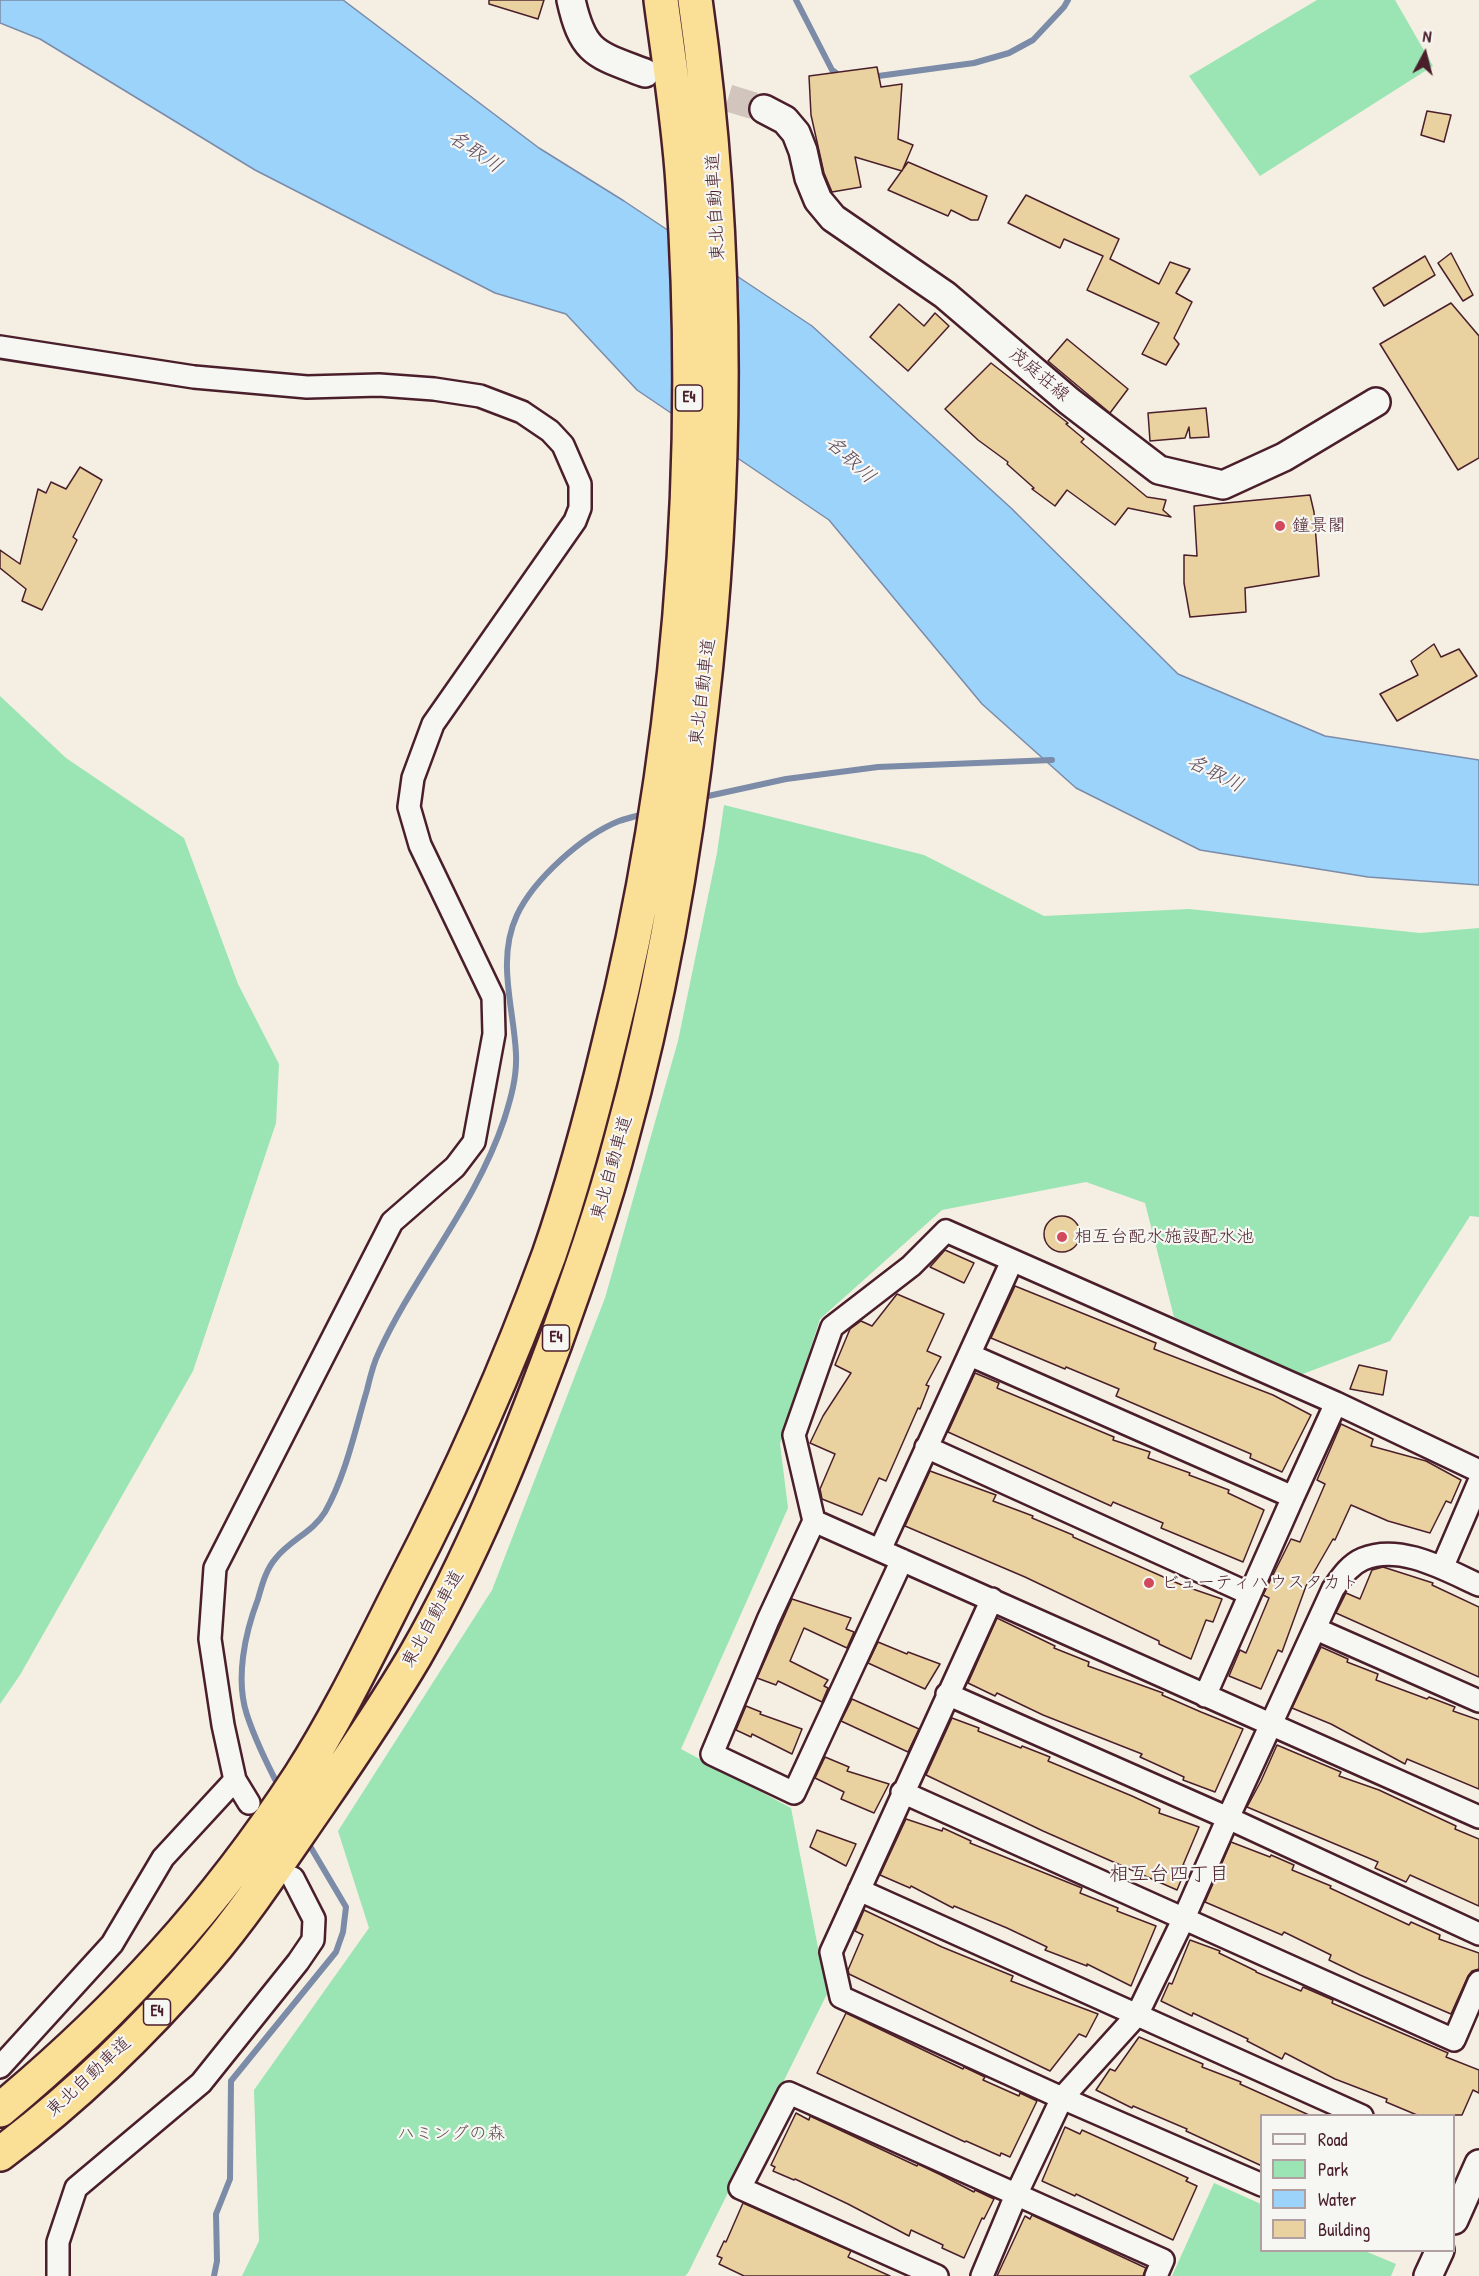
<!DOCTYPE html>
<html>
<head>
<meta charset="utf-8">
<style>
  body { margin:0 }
  #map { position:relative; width:1479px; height:2276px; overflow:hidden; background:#f4efe2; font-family:"Patrick Hand",sans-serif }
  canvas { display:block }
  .legend { position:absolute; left:1260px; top:2114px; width:195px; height:138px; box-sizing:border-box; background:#f6f6f2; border:2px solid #b1a0a2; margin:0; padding:8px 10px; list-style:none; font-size:18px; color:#4a1f2b }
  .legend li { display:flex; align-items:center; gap:12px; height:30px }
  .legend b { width:30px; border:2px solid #b1a0a2 }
  .north { position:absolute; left:1395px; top:24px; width:60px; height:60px; -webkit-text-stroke:4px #f6f6f2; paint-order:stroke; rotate:7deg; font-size:16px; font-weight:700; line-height:24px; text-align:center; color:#4a1f2b }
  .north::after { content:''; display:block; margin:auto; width:21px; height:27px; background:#4a1f2b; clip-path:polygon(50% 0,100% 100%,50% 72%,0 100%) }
</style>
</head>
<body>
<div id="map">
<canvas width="1479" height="2276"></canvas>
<ul class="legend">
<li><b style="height:8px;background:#f6f6f2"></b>Road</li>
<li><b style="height:16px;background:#9be4b3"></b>Park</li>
<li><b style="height:16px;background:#9cd3fb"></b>Water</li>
<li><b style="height:16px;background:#ead1a0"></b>Building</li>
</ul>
<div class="north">N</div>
</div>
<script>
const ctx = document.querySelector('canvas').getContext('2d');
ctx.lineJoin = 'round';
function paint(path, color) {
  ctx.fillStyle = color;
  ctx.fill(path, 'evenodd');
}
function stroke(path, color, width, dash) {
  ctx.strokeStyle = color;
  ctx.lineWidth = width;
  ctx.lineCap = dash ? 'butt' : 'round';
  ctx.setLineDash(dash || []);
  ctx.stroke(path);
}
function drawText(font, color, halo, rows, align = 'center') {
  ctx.font = font + ' "Patrick Hand","Klee One",sans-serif';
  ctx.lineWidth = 4.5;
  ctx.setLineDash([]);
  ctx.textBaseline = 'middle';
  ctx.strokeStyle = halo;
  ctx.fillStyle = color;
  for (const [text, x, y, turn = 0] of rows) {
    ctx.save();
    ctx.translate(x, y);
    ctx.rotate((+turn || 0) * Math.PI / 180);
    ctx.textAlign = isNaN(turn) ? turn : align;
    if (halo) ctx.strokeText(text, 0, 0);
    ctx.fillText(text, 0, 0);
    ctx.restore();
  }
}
const green = new Path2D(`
  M 1317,0 L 1395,0 L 1433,66 L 1260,176 L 1189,76 Z
  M 0,696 L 66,758 L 184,838 L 238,984 L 279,1064 L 276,1123 L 193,1371 L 20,1675 L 0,1704 Z
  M 724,805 L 924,855 L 1044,916 L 1189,909 L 1420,933 L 1479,928 L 1479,1217 L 1470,1216 L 1390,1341 L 1300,1375 L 1174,1317 L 1145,1203 L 1086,1182 L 942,1210 L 820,1319 L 780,1444 L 788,1508 L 681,1749 L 791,1808 L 827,1994 L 688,2273 L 685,2276 L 242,2276 L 259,2241 L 254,2090 L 369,1928 L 338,1831 L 492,1590 L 605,1298 L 678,1041 L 717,853 Z
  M 1214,2183 L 1261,2204 L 1262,2250 L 1365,2251 L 1396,2264 L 1391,2276 L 1172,2276 Z`);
const water = new Path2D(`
  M 0,0 L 343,0 L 539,148 L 624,201 L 812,326 L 1011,508 L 1178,674 L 1325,736 L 1479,760 L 1479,885 L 1368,877 L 1200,850 L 1076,788 L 982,704 L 829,520 L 637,390 L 566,314 L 495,293 L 255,170 L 40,39 L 0,23 Z`);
const stream = new Path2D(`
  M 796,0 L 832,70 L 840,76
  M 871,77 L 974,63 L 1009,53 L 1033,40 L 1064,7 L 1068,0
  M 699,798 L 786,779 L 878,767 L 1052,760
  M 279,1787 C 267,1764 255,1739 247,1715 C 235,1679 245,1633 258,1599 C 262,1585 266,1569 276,1558 C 290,1540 313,1532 325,1512 C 346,1475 355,1430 367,1390 C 370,1377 373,1364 379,1352 C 416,1272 476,1204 504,1120 C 511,1098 517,1077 516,1054 C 514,1008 496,960 517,915 C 534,879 582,836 619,821 C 628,818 637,816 646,813
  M 214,2276 L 217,2261 L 216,2214 L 230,2179 L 231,2081 L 336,1952 L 343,1932 L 346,1907 L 307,1841`);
const building = new Path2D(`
  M 489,0 L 544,0 L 538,19 L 489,4 Z
  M 877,67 L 881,87 L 902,84 L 898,139 L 913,145 L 902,171 L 855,157 L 861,187 L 832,192 L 824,173 L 811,115 L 809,76 Z
  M 1427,111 L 1451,115 L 1444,142 L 1421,135 Z
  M 908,162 L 987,196 L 978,220 L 971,220 L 951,210 L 948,216 L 888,190 Z
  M 1026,195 L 1119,239 L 1110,259 L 1159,284 L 1170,262 L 1190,269 L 1176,293 L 1192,302 L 1174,338 L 1179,344 L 1166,365 L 1142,354 L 1159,323 L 1087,290 L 1103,256 L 1064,239 L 1060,248 L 1008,223 Z
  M 1451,253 L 1473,295 L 1463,301 L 1438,263 Z
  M 1425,256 L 1435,275 L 1384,306 L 1373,288 Z
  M 1451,303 L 1479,336 L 1479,458 L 1458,470 L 1380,344 Z
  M 899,304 L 924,326 L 935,313 L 949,326 L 908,371 L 870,337 Z
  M 1067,339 L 1128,389 L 1110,413 L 1048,361 Z
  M 991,363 L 1068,423 L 1066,424 L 1084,439 L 1081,442 L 1147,497 L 1166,500 L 1163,510 L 1171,517 L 1128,508 L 1115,525 L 1067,490 L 1055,506 L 1032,489 L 1034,488 L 1007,464 L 1008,462 L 978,440 L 945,409 Z
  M 1206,408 L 1209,437 L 1190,438 L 1189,427 L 1185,438 L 1150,441 L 1148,413 Z
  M 80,467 L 102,480 L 73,537 L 77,540 L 42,610 L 22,601 L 26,589 L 0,568 L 0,550 L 20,564 L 38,489 L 46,493 L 51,482 L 66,489 Z
  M 1310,495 L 1314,512 L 1319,576 L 1245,588 L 1246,612 L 1190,617 L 1184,583 L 1184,555 L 1197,556 L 1194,506 Z
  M 1434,644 L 1441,657 L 1459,649 L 1477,676 L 1397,721 L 1380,694 L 1418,675 L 1411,661 Z
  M1044 1234a18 18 0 1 1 36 0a18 18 0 1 1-36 0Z
  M 945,1250 L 974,1263 L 964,1283 L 930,1267 Z
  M 1015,1286 L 1156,1343 L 1154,1349 L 1273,1395 L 1311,1415 L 1282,1472 L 1250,1458 L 1251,1454 L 1116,1396 L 1119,1389 L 1066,1367 L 1065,1369 L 991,1338 Z
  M 897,1294 L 944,1314 L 927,1351 L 941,1357 L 926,1385 L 929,1386 L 920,1409 L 918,1408 L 886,1481 L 879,1478 L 862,1515 L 822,1499 L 820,1489 L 835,1454 L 810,1443 L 823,1416 L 851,1373 L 835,1365 L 850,1329 L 861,1321 L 872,1326 Z
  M 1359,1365 L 1387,1371 L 1383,1395 L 1350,1389 Z
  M 975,1373 L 999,1383 L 997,1388 L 1114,1437 L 1113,1440 L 1150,1452 L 1148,1458 L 1190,1473 L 1189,1475 L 1229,1490 L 1228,1493 L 1264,1510 L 1243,1562 L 1161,1528 L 1163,1523 L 1113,1502 L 1111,1506 L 948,1432 Z
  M 1341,1424 L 1373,1439 L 1371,1446 L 1426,1461 L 1461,1480 L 1451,1503 L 1446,1501 L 1430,1533 L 1388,1521 L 1351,1505 L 1335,1540 L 1333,1539 L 1306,1586 L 1282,1652 L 1278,1650 L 1261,1689 L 1229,1676 L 1240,1650 L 1246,1653 L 1269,1598 L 1263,1595 L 1291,1539 L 1300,1542 L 1325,1484 L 1317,1480 Z
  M 930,1471 L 996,1495 L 993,1501 L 1033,1516 L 1032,1518 L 1073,1535 L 1073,1537 L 1184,1586 L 1222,1599 L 1213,1622 L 1206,1620 L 1191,1659 L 1159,1644 L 1159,1641 L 1025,1577 L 905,1526 Z
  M 1383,1567 L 1433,1583 L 1432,1585 L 1479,1607 L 1479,1677 L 1336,1613 L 1346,1593 L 1360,1599 L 1372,1570 Z
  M 792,1599 L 851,1618 L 846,1629 L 854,1632 L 847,1648 L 804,1628 L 790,1661 L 828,1680 L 824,1686 L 828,1688 L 822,1702 L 778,1681 L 776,1685 L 757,1678 Z
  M 997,1618 L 1055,1646 L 1054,1648 L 1089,1662 L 1088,1666 L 1163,1693 L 1162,1695 L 1201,1712 L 1243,1729 L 1215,1792 L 1183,1780 L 1184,1777 L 1140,1757 L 1142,1754 L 1043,1715 L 997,1693 L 995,1696 L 968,1683 Z
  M 878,1642 L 907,1654 L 908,1652 L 940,1664 L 925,1689 L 868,1663 Z
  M 1321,1647 L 1348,1659 L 1347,1662 L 1378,1674 L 1376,1680 L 1427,1699 L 1429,1697 L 1455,1707 L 1453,1711 L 1479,1720 L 1479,1789 L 1407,1759 L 1405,1764 L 1331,1724 L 1292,1708 Z
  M 852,1699 L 919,1729 L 908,1752 L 841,1721 Z
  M 746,1706 L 761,1712 L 760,1714 L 802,1729 L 792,1754 L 752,1734 L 751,1737 L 736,1730 Z
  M 952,1718 L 979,1728 L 978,1731 L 1021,1748 L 1022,1746 L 1050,1757 L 1048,1761 L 1132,1796 L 1160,1809 L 1159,1813 L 1199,1827 L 1183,1865 L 1187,1866 L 1177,1890 L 1043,1831 L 926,1775 Z
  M 1277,1745 L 1341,1772 L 1339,1776 L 1379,1790 L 1456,1826 L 1455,1829 L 1479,1839 L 1479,1906 L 1410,1875 L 1406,1882 L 1375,1868 L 1378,1862 L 1247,1807 L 1261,1781 Z
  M 825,1757 L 849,1767 L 847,1771 L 889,1784 L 874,1813 L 841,1799 L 844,1792 L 815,1778 Z
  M 906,1819 L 942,1831 L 943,1828 L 971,1841 L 970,1843 L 1082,1888 L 1080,1893 L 1118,1908 L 1117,1911 L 1156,1926 L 1131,1986 L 1087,1964 L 1087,1966 L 1045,1950 L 1047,1947 L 1007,1928 L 954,1906 L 953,1908 L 911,1886 L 910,1888 L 880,1875 Z
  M 817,1830 L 856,1844 L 846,1866 L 810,1847 Z
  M 1231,1842 L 1270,1857 L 1271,1855 L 1294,1865 L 1292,1870 L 1331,1886 L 1330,1888 L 1409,1925 L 1411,1922 L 1440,1935 L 1439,1939 L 1479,1953 L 1479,1969 L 1472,1971 L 1468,1976 L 1451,2014 L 1360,1975 L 1329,1960 L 1331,1955 L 1284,1932 L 1282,1935 L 1205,1902 Z
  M 864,1910 L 942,1947 L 1013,1976 L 1011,1981 L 1098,2014 L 1086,2037 L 1079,2034 L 1050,2071 L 849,1974 L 848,1970 L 863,1935 L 855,1931 Z
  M 1190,1940 L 1220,1951 L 1219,1953 L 1256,1971 L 1256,1972 L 1301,1991 L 1303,1987 L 1333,2000 L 1332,2003 L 1448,2053 L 1446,2057 L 1479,2070 L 1479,2093 L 1473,2090 L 1462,2115 L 1417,2115 L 1386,2102 L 1387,2099 L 1335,2079 L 1285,2053 L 1282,2059 L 1247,2041 L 1248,2039 L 1193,2013 L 1192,2016 L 1161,2001 L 1169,1983 L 1172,1984 Z
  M 846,2013 L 963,2069 L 964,2067 L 985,2077 L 983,2080 L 1019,2096 L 1020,2093 L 1037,2101 L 1010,2157 L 1001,2153 L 1000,2156 L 966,2141 L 965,2142 L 817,2073 Z
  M 1139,2037 L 1203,2064 L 1202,2067 L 1241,2082 L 1240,2084 L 1309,2115 L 1262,2115 L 1262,2166 L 1186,2131 L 1187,2129 L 1133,2106 L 1132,2108 L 1096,2090 L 1110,2069 L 1115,2071 Z
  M 796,2113 L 809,2120 L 810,2116 L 917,2166 L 918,2164 L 941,2175 L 974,2192 L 975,2190 L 994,2199 L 984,2219 L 982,2218 L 964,2258 L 942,2248 L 943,2245 L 911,2230 L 909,2236 L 848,2204 L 795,2179 L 794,2180 L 773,2171 L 775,2167 L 771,2165 Z
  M 1065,2127 L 1080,2134 L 1082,2130 L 1164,2167 L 1188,2178 L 1186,2181 L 1197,2186 L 1173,2240 L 1076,2194 L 1075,2196 L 1042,2181 Z
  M 743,2203 L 851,2251 L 848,2257 L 890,2276 L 744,2276 L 719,2264 L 722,2258 L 717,2256 L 724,2241 L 726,2242 Z
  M 1032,2215 L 1146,2268 L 1143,2276 L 997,2276 L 1025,2216 L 1030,2219 Z`);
const tertiaryTunnel = new Path2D(`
  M 689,86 L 764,109`);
const minor = new Path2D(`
  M 0,347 L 194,377 L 307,387 L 379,385 L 434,389 L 480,396 L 522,412 L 550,431 L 563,445 L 580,484 L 580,508 L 575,521 L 433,724 L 413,778 L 409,807 L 420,845 L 493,997 L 494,1034 L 474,1142 L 455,1167 L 392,1222 L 215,1568 L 210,1639 L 223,1725 L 235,1780 L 249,1803
  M 926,1447 L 1250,1594 L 1293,1497 L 970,1355
  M 1293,1497 L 1336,1403
  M 814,1521 L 1479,1817
  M 880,1550 L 1012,1261
  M 902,1560 L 794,1793 L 712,1754 L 768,1620 L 814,1521 L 794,1435 L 832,1327 L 911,1266 L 946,1231 L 1336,1403 L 1479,1471
  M 1442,1568 L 1479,1482
  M 992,1599 L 831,1952 L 841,1997 L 1062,2098 L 1262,2185
  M 1316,1629 L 1479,1701
  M 947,1694 L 1228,1818 L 1479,1934
  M 1205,1696 L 1250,1594
  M 902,1792 L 1454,2040 L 1479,1982
  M 859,1890 L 1362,2116
  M 0,2067 L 112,1944 L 163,1858 L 235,1780
  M 58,2276 L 58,2242 L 76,2188 L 201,2083 L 298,1962 L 313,1940 L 314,1919 L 293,1878
  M 937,2276 L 740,2188 L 789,2093 L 1163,2260 L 1156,2276
  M 982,2276 L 1016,2195 L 1062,2098 L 1137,2015 L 1184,1918 L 1228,1818 L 1333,1589 C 1341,1578 1349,1565 1363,1559 C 1400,1543 1446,1570 1479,1585`);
const tertiary = new Path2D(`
  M 571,0 C 583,54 596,54 645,73
  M 764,109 L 785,120 L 796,133 L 803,151 L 809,178 L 818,200 L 833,218 L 945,295 L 1069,401 L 1159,470 L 1223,485 L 1284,457 L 1376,402
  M 1454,2220 L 1479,2164
  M 1428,2276 L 1440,2250`);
const motorway = new Path2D(`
  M 0,2110 C 118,2012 216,1905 300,1776 C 339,1715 371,1648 404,1583 C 459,1477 508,1367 549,1255 C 573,1186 592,1115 609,1044 C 679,765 703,471 683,184 C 679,122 669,61 661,0
  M 0,2154 C 75,2098 145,2030 206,1959 C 247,1911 282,1857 318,1805 C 351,1757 385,1707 415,1656 C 472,1557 515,1450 555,1343 C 579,1276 603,1209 621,1140 C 660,999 685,854 701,709 C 729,471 729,238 695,0`);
const markers = [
  [1280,526,6,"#d1495b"],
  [1062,1237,6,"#d1495b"],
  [1149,1583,6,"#d1495b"]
];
const shields = [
  [689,398,27],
  [556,1338,27],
  [157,2012,27]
];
const shieldNames = [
  ["E4",689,398],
  ["E4",556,1338],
  ["E4",157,2012]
];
const streetNames = [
  ["東北自動車道",716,207,-93],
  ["茂庭荘線",1039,375,40],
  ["東北自動車道",703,692,-83],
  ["東北自動車道",612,1168,-74],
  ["東北自動車道",433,1619,-61],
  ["東北自動車道",89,2077,-43]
];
const poiNames = [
  ["鐘景閣",1292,526],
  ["相互台配水施設配水池",1074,1237],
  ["ビューティハウスタカト",1161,1583]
];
const parkNames = [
  ["ハミングの森",451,2134]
];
const waterNames = [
  ["名取川",475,152,34],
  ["名取川",850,460,43],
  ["名取川",1215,774,27]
];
const neighbourhoodNames = [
  ["相互台四丁目",1169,1875]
];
paint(green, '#9be4b3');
paint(water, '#9cd3fb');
stroke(water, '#7b8ba8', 1.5);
stroke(stream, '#7b8ba8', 6);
paint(building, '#ead1a0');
stroke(building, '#4a1f2b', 1.5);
stroke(tertiaryTunnel, '#d2c5bd', 27, [27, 14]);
stroke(minor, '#4a1f2b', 26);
stroke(tertiary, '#4a1f2b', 32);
stroke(motorway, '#4a1f2b', 38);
stroke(minor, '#f6f6f2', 21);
stroke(tertiary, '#f6f6f2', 27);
stroke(motorway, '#fadf96', 33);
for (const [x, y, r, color] of markers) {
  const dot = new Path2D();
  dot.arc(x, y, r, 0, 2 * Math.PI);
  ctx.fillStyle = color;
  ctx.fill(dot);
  stroke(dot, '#f6f6f2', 2);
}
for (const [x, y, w] of shields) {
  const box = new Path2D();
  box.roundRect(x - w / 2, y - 13, w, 26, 4.5);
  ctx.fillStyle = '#f6f6f2';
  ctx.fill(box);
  stroke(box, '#4a1f2b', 1.5);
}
drawText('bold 16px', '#4a1f2b', null, shieldNames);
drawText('18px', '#4a1f2b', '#f6f6f2', streetNames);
drawText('18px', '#4a1f2b', '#f6f6f2', poiNames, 'left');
drawText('18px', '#5e504d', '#f6f6f2', parkNames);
drawText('italic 20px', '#5e4c5f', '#f6f6f2', waterNames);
drawText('20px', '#4a1f2b', '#f6f6f2', neighbourhoodNames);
</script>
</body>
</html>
